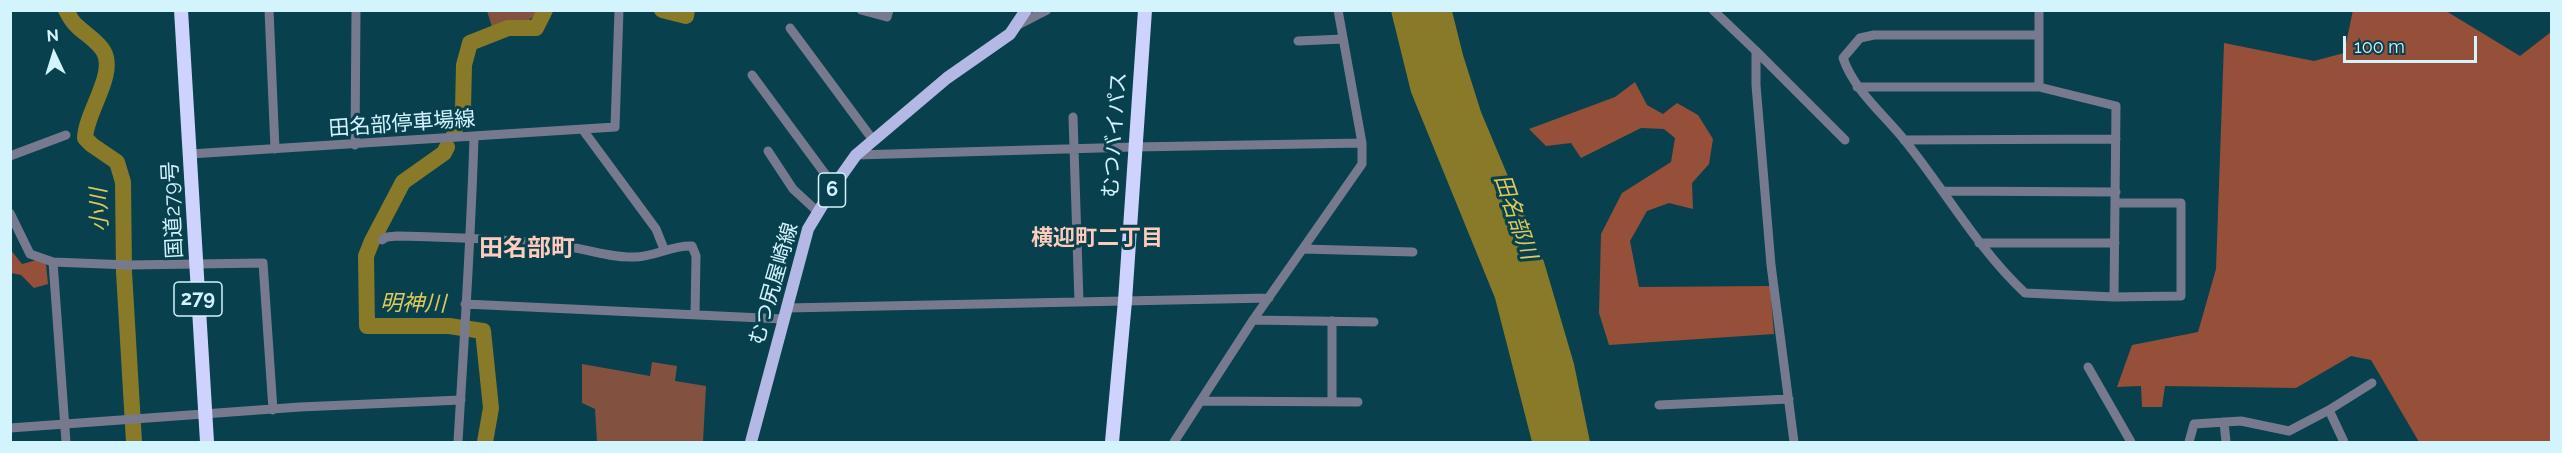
<!DOCTYPE html>
<html>
<head>
<meta charset="utf-8">
<style>
  body { margin:0 }
  #map { position:relative; width:2562px; height:453px; overflow:hidden; background:#08404d; font-family:Raleway,sans-serif }
  canvas { display:block }
  .frame { position:absolute; inset:0; border:12px solid #d3f3fd; pointer-events:none }
  .north { position:absolute; left:24px; top:24px; width:60px; height:60px; -webkit-text-stroke:4px #08404d; paint-order:stroke; rotate:356deg; font-size:16px; font-weight:700; line-height:24px; text-align:center; color:#d3f3fd }
  .north::after { content:''; display:block; margin:auto; width:21px; height:27px; background:#d3f3fd; clip-path:polygon(50% 0,100% 100%,50% 72%,0 100%) }
  .scale { position:absolute; left:2343px; top:36px; width:134px; height:27px; box-sizing:border-box; border:3px solid #d3f3fd; border-top:0; padding-left:8px; font-size:18px; line-height:21px; white-space:nowrap; color:#d3f3fd; -webkit-text-stroke:4px #08404d; paint-order:stroke }
</style>
</head>
<body>
<div id="map">
<canvas width="2562" height="453"></canvas>
<div class="frame"></div>
<div class="north">N</div>
<div class="scale">100 m</div>
</div>
<script>
const ctx = document.querySelector('canvas').getContext('2d');
ctx.lineJoin = 'round';
function paint(path, color) {
  ctx.fillStyle = color;
  ctx.fill(path, 'evenodd');
}
function stroke(path, color, width, dash) {
  ctx.strokeStyle = color;
  ctx.lineWidth = width;
  ctx.lineCap = dash ? 'butt' : 'round';
  ctx.setLineDash(dash || []);
  ctx.stroke(path);
}
function drawText(font, color, halo, rows, align = 'center') {
  ctx.font = font + ' Raleway,"Noto Sans JP",sans-serif';
  ctx.lineWidth = 6;
  ctx.setLineDash([]);
  ctx.textBaseline = 'middle';
  ctx.strokeStyle = halo;
  ctx.fillStyle = color;
  for (const [text, x, y, turn = 0] of rows) {
    ctx.save();
    ctx.translate(x, y);
    ctx.rotate((+turn || 0) * Math.PI / 180);
    ctx.textAlign = isNaN(turn) ? turn : align;
    if (halo) ctx.strokeText(text, 0, 0);
    ctx.fillText(text, 0, 0);
    ctx.restore();
  }
}
const green = new Path2D(`
  M 487,11 L 487,10 L 539,11 L 528,21 L 493,30 Z
  M 652,362 L 677,366 L 675,381 L 706,386 L 703,442 L 597,442 L 595,409 L 582,403 L 582,364 L 650,376 Z`);
const forest = new Path2D(`
  M 2353,10 L 2446,11 L 2520,56 L 2551,32 L 2551,442 L 2419,442 L 2371,360 L 2351,356 L 2296,388 L 2165,386 L 2162,407 L 2142,407 L 2141,386 L 2117,387 L 2132,345 L 2198,332 L 2216,269 L 2224,43 L 2314,61 L 2344,53 Z
  M 1635,82 L 1647,105 L 1663,114 L 1677,103 L 1698,115 L 1713,139 L 1709,164 L 1692,183 L 1693,209 L 1669,203 L 1647,211 L 1630,241 L 1639,287 L 1770,286 L 1774,334 L 1609,345 L 1599,313 L 1601,234 L 1622,193 L 1671,162 L 1675,138 L 1664,129 L 1641,128 L 1581,158 L 1571,143 L 1546,146 L 1529,129 L 1615,97 Z
  M 10,249 L 22,264 L 37,260 L 46,264 L 48,284 L 34,288 L 21,275 L 11,273 Z`);
const water = new Path2D(`
  M 1391,11 L 1452,11 L 1463,55 L 1481,112 L 1544,262 L 1574,364 L 1590,442 L 1532,442 L 1495,298 L 1411,92 Z`);
const river = new Path2D(`
  M 66,10 C 69,16 72,22 77,26 C 85,34 98,41 104,52 C 116,75 86,112 85,138 L 92,145 L 117,162 L 123,182 L 124,272 L 134,442
  M 662,10 L 686,16 L 687,10
  M 454,131 L 463,109 L 464,65 L 470,43 L 508,28 L 536,28 L 545,10
  M 447,147 L 444,153 L 403,182 L 372,241 L 366,256 L 367,326 L 449,326 L 483,331 L 491,408 L 485,442`);
const minor = new Path2D(`
  M 269,10 L 275,149
  M 861,10 L 887,17 L 889,10
  M 1713,10 L 1756,51 L 1756,85 L 1771,265 L 1794,442
  M 2039,10 L 2039,87 L 2116,106 L 2114,297
  M 1018,25 L 1047,10
  M 790,28 L 873,140
  M 2039,35 L 1874,35 L 1860,38 L 1843,58 C 1855,92 1884,114 1906,142 C 1946,192 1978,249 2025,293 L 2114,297 L 2181,296 L 2181,203 L 2116,203
  M 1298,41 L 1343,39
  M 1756,51 L 1845,140
  M 752,75 L 834,186
  M 1857,87 L 2039,87
  M 1073,117 L 1079,302
  M 583,130 L 656,229 L 664,249
  M 1904,140 L 2116,139
  M 355,145 L 356,10
  M 768,151 L 793,189 L 818,212
  M 190,154 L 615,127 L 619,10
  M 856,155 L 1134,147 L 1362,143
  M 10,156 L 66,135
  M 1944,191 L 2116,192
  M 10,213 L 30,254 L 53,262 L 129,265 L 263,263 L 273,410
  M 382,240 L 387,237 L 397,236 C 449,237 501,239 553,244 C 580,247 608,258 634,257 C 655,257 671,245 692,246 L 696,256 L 695,315
  M 1979,243 L 2115,243
  M 1303,249 L 1413,252
  M 53,262 L 66,442
  M 465,304 L 783,319
  M 787,308 L 1269,298
  M 1253,320 L 1374,322
  M 1332,321 L 1332,402
  M 2088,367 L 2131,442
  M 1202,401 L 1358,402
  M 1659,405 L 1789,399
  M 2329,410 L 2344,442
  M 2224,422 L 2226,442
  M 10,428 L 300,407 L 461,400
  M 458,442 C 464,341 471,239 474,137
  M 1174,442 L 1253,320 L 1362,164 L 1362,143 L 1338,10
  M 2189,442 L 2194,424 L 2241,421 L 2289,431 L 2329,410 L 2372,383`);
const major = new Path2D(`
  M 751,442 L 808,229 L 834,186 L 856,155 L 947,78 L 1010,34 L 1026,10`);
const highway = new Path2D(`
  M 181,10 L 207,442
  M 1112,442 L 1125,301 L 1145,10`);
const shields = [
  [832,190,27],
  [198,299,48]
];
const shieldNames = [
  ["6",832,190],
  ["279",198,299]
];
const streetNames = [
  ["田名部停車場線",402,124,-4],
  ["むつバイパス",1115,135,-86],
  ["国道279号",173,210,-93],
  ["むつ尻屋崎線",774,284,-74]
];
const waterNames = [
  ["小川",100,210,-92],
  ["田名部川",1515,217,71],
  ["明神川",413,304,1]
];
const neighbourhoodNames = [
  ["横迎町二丁目",1097,238]
];
const quarterNames = [
  ["田名部町",527,249]
];
paint(green, '#835140');
paint(forest, '#964f38');
paint(water, '#887a28');
stroke(river, '#887a28', 16);
stroke(minor, '#777a8f', 9);
stroke(major, '#b3b9e4', 12);
stroke(highway, '#cdd3fd', 14);
for (const [x, y, w] of shields) {
  const box = new Path2D();
  box.roundRect(x - w / 2, y - 17, w, 34, 4.5);
  ctx.fillStyle = '#08404d';
  ctx.fill(box);
  stroke(box, '#d3f3fd', 1.5);
}
drawText('bold 20px', '#d3f3fd', null, shieldNames);
drawText('21px', '#d3f3fd', '#08404d', streetNames);
drawText('italic 22px', '#deca5c', '#08404d', waterNames);
drawText('bold 22px', '#fdccbc', '#08404d', neighbourhoodNames);
drawText('bold 24px', '#fdccbc', '#08404d', quarterNames);
</script>
</body>
</html>
